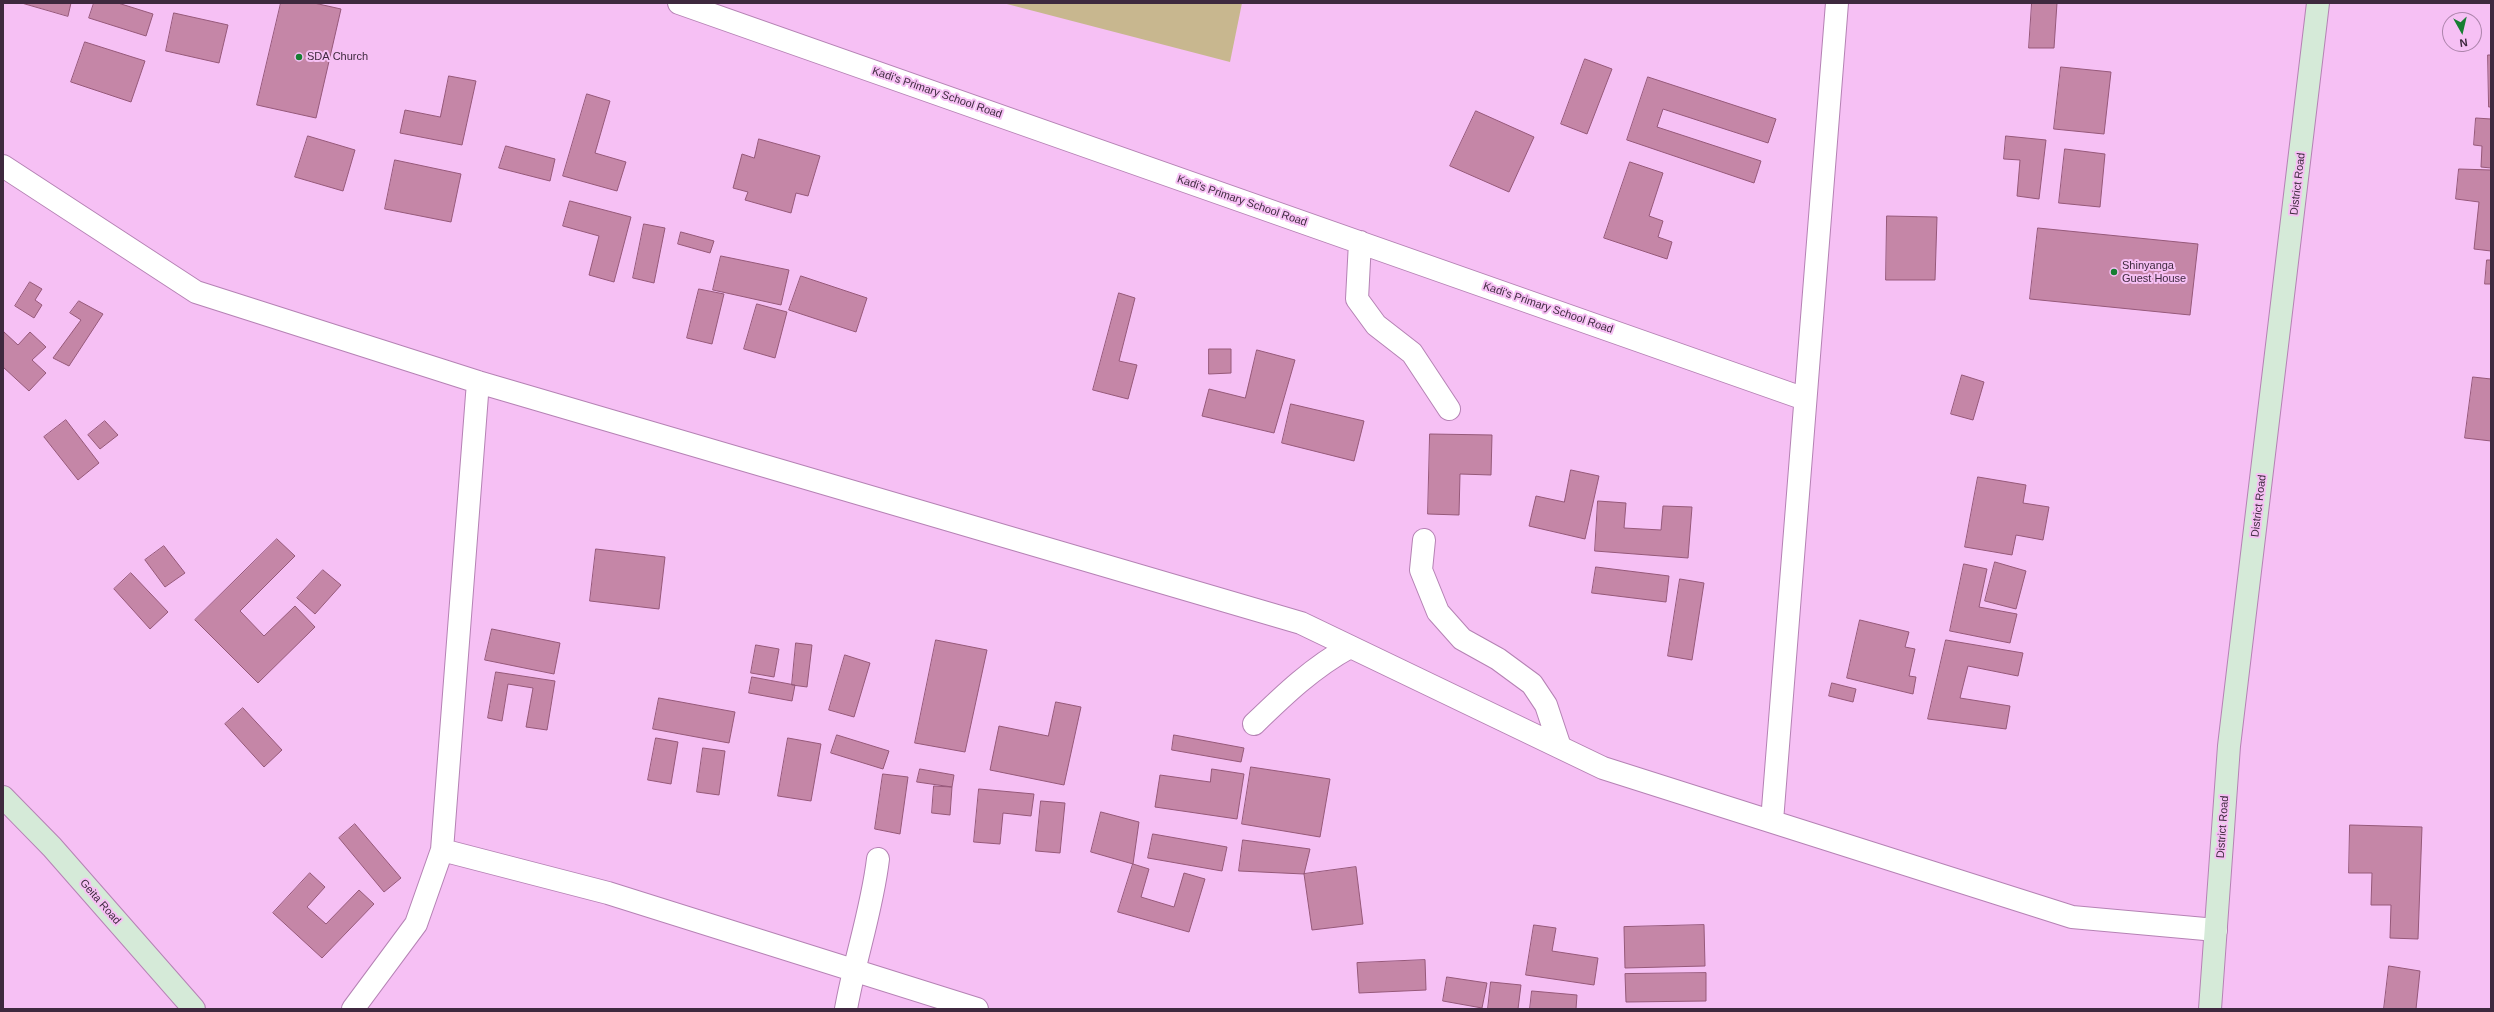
<!DOCTYPE html>
<html>
<head>
<meta charset="utf-8">
<style>
  body { margin:0 }
  #map { position:relative; width:2494px; height:1012px; overflow:hidden; background:#f6c0f4; font-family:Helvetica,sans-serif }
  canvas { display:block }
  .frame { position:absolute; inset:0; border:4px solid #3e293e; pointer-events:none }
  .north { position:absolute; left:2442px; top:12px; width:40px; height:40px; box-sizing:border-box; background:#f6c0f4; border:1px solid #ac84ab; border-radius:50%; rotate:172deg; font-size:11px; font-weight:700; line-height:16px; text-align:center; color:#3e293e }
  .north::after { content:''; display:block; margin:auto; width:14px; height:18px; background:#177e32; clip-path:polygon(50% 0,100% 100%,50% 72%,0 100%) }
</style>
</head>
<body>
<div id="map">
<canvas width="2494" height="1012"></canvas>
<div class="frame"></div>
<div class="north">N</div>
</div>
<script>
const ctx = document.querySelector('canvas').getContext('2d');
ctx.lineJoin = 'round';
function paint(path, color) {
  ctx.fillStyle = color;
  ctx.fill(path, 'evenodd');
}
function stroke(path, color, width, dash) {
  ctx.strokeStyle = color;
  ctx.lineWidth = width;
  ctx.lineCap = dash ? 'butt' : 'round';
  ctx.setLineDash(dash || []);
  ctx.stroke(path);
}
function drawText(font, color, halo, rows, align = 'center') {
  ctx.font = font + ' Helvetica,sans-serif';
  ctx.lineWidth = 4;
  ctx.setLineDash([]);
  ctx.textBaseline = 'middle';
  ctx.strokeStyle = halo;
  ctx.fillStyle = color;
  for (const [text, x, y, turn = 0] of rows) {
    ctx.save();
    ctx.translate(x, y);
    ctx.rotate((+turn || 0) * Math.PI / 180);
    ctx.textAlign = isNaN(turn) ? turn : align;
    if (halo) ctx.strokeText(text, 0, 0);
    ctx.fillText(text, 0, 0);
    ctx.restore();
  }
}
const green = new Path2D(`
  M 1003,3 L 1242,3 L 1230,62 Z`);
const building = new Path2D(`
  M 22,3 L 71,3 L 68,16 Z
  M 94,3 L 118,3 L 153,14 L 146,36 L 89,18 Z
  M 281,3 L 314,3 L 341,9 L 316,118 L 257,105 Z
  M 2032,3 L 2057,3 L 2054,48 L 2029,48 Z
  M 174,13 L 228,25 L 219,63 L 166,51 Z
  M 85,42 L 145,61 L 131,102 L 71,82 Z
  M 2488,55 L 2491,55 L 2491,107 L 2489,107 Z
  M 1585,59 L 1612,69 L 1587,134 L 1561,124 Z
  M 2061,67 L 2111,72 L 2104,134 L 2054,129 Z
  M 449,76 L 476,81 L 462,145 L 400,133 L 405,110 L 440,117 Z
  M 1648,77 L 1776,119 L 1768,143 L 1663,109 L 1657,127 L 1761,161 L 1754,183 L 1627,140 Z
  M 587,94 L 610,101 L 595,153 L 626,162 L 617,191 L 563,176 Z
  M 1476,111 L 1534,137 L 1509,192 L 1450,166 Z
  M 2476,118 L 2491,119 L 2491,168 L 2481,167 L 2482,146 L 2474,145 Z
  M 308,136 L 355,150 L 343,191 L 295,177 Z
  M 2006,136 L 2046,140 L 2039,199 L 2017,196 L 2020,160 L 2004,159 Z
  M 759,139 L 820,156 L 808,196 L 796,193 L 791,213 L 745,200 L 748,192 L 733,188 L 742,154 L 754,158 Z
  M 506,146 L 555,159 L 550,181 L 499,168 Z
  M 2065,149 L 2105,154 L 2100,207 L 2059,203 Z
  M 395,160 L 461,174 L 451,222 L 385,209 Z
  M 1630,162 L 1663,173 L 1649,216 L 1663,221 L 1658,237 L 1672,242 L 1667,259 L 1604,238 Z
  M 2459,169 L 2491,170 L 2491,251 L 2474,249 L 2479,202 L 2456,199 Z
  M 570,201 L 631,217 L 614,282 L 589,275 L 599,236 L 563,226 Z
  M 1887,216 L 1937,217 L 1935,280 L 1886,280 Z
  M 644,224 L 665,228 L 654,283 L 633,278 Z
  M 2038,228 L 2198,244 L 2190,315 L 2030,299 Z
  M 681,232 L 714,241 L 710,253 L 678,244 Z
  M 721,256 L 789,270 L 781,305 L 713,290 Z
  M 2487,260 L 2491,260 L 2491,284 L 2485,284 Z
  M 801,276 L 867,298 L 856,332 L 789,310 Z
  M 30,282 L 42,289 L 35,300 L 42,305 L 34,318 L 15,306 Z
  M 699,289 L 724,294 L 712,344 L 687,338 Z
  M 1119,293 L 1135,298 L 1119,361 L 1137,365 L 1128,399 L 1093,390 Z
  M 79,301 L 103,314 L 69,366 L 53,358 L 81,320 L 70,313 Z
  M 757,304 L 787,312 L 775,358 L 744,349 Z
  M 4,332 L 18,345 L 30,332 L 46,347 L 32,360 L 46,373 L 29,391 L 3,367 Z
  M 1209,349 L 1231,349 L 1231,373 L 1209,374 Z
  M 1257,350 L 1295,360 L 1274,433 L 1202,416 L 1209,389 L 1245,398 Z
  M 1962,375 L 1984,382 L 1973,420 L 1951,414 Z
  M 2473,377 L 2491,379 L 2491,441 L 2465,438 Z
  M 1291,404 L 1364,421 L 1354,461 L 1282,443 Z
  M 66,420 L 99,463 L 78,480 L 44,437 Z
  M 105,421 L 118,435 L 100,449 L 88,435 Z
  M 1430,434 L 1492,435 L 1491,475 L 1460,474 L 1459,515 L 1428,514 Z
  M 1571,470 L 1599,476 L 1585,539 L 1529,526 L 1536,496 L 1564,502 Z
  M 1978,477 L 2026,485 L 2023,503 L 2049,507 L 2043,540 L 2016,535 L 2012,555 L 1965,547 Z
  M 1598,501 L 1626,503 L 1624,528 L 1661,530 L 1663,506 L 1692,507 L 1688,558 L 1595,551 Z
  M 277,539 L 295,556 L 240,611 L 264,636 L 295,606 L 315,627 L 258,683 L 195,620 Z
  M 164,546 L 185,573 L 165,587 L 145,560 Z
  M 596,549 L 665,557 L 659,609 L 590,601 Z
  M 1995,562 L 2026,571 L 2016,609 L 1985,601 Z
  M 1964,564 L 1987,569 L 1979,607 L 2017,614 L 2010,643 L 1950,631 Z
  M 1596,567 L 1669,576 L 1666,602 L 1592,593 Z
  M 323,570 L 341,585 L 315,614 L 297,598 Z
  M 131,573 L 168,612 L 150,629 L 114,589 Z
  M 1680,579 L 1704,583 L 1692,660 L 1668,656 Z
  M 1860,620 L 1909,632 L 1905,647 L 1915,649 L 1909,676 L 1916,677 L 1913,694 L 1847,678 Z
  M 492,629 L 560,643 L 554,674 L 485,660 Z
  M 936,640 L 987,650 L 965,752 L 915,743 Z
  M 1946,640 L 2023,653 L 2018,676 L 1968,666 L 1960,698 L 2010,706 L 2006,729 L 1928,719 Z
  M 796,643 L 812,645 L 807,687 L 792,685 Z
  M 756,645 L 779,649 L 774,677 L 751,673 Z
  M 845,655 L 870,663 L 854,717 L 829,710 Z
  M 496,672 L 555,681 L 547,730 L 526,727 L 533,688 L 508,684 L 502,721 L 488,718 Z
  M 752,677 L 795,685 L 792,701 L 749,693 Z
  M 1832,683 L 1856,689 L 1853,702 L 1829,696 Z
  M 659,698 L 735,712 L 729,743 L 653,729 Z
  M 1056,702 L 1081,707 L 1064,785 L 990,770 L 999,726 L 1048,736 Z
  M 243,708 L 282,750 L 264,767 L 225,724 Z
  M 837,735 L 889,751 L 883,769 L 831,753 Z
  M 1174,735 L 1244,748 L 1241,762 L 1172,750 Z
  M 656,738 L 678,742 L 671,784 L 648,780 Z
  M 788,738 L 821,744 L 811,801 L 778,796 Z
  M 703,748 L 725,751 L 719,795 L 697,792 Z
  M 1251,767 L 1330,779 L 1320,837 L 1242,824 Z
  M 920,769 L 954,775 L 952,787 L 917,782 Z
  M 1212,769 L 1244,774 L 1237,819 L 1155,807 L 1160,775 L 1210,782 Z
  M 883,774 L 908,777 L 900,834 L 875,829 Z
  M 934,786 L 952,787 L 950,815 L 932,813 Z
  M 979,789 L 1034,794 L 1031,816 L 1003,813 L 1000,844 L 974,842 Z
  M 1041,801 L 1065,803 L 1060,853 L 1036,851 Z
  M 1101,812 L 1139,822 L 1133,864 L 1091,852 Z
  M 355,824 L 401,878 L 384,892 L 339,838 Z
  M 2350,825 L 2422,827 L 2418,939 L 2390,938 L 2391,905 L 2371,905 L 2372,873 L 2349,873 Z
  M 1153,834 L 1227,847 L 1222,871 L 1148,858 Z
  M 1243,840 L 1310,849 L 1304,874 L 1239,871 Z
  M 1133,864 L 1149,869 L 1141,897 L 1174,907 L 1184,873 L 1205,879 L 1189,932 L 1118,912 Z
  M 1356,867 L 1363,924 L 1312,930 L 1304,874 Z
  M 310,873 L 325,887 L 307,907 L 326,924 L 359,890 L 374,904 L 322,958 L 273,913 Z
  M 1534,925 L 1556,928 L 1552,951 L 1598,958 L 1594,985 L 1526,975 Z
  M 1704,925 L 1705,966 L 1625,968 L 1624,927 Z
  M 1425,960 L 1426,990 L 1359,993 L 1357,963 Z
  M 2389,966 L 2420,971 L 2416,1009 L 2384,1009 Z
  M 1706,973 L 1706,1001 L 1626,1002 L 1625,974 Z
  M 1447,977 L 1487,983 L 1482,1008 L 1443,1001 Z
  M 1491,982 L 1521,985 L 1518,1009 L 1488,1009 Z
  M 1532,991 L 1577,995 L 1576,1009 L 1530,1009 Z`);
const street = new Path2D(`
  M 679,3 L 1805,399
  M 3,166 L 196,292 L 478,382 L 1301,623 L 1603,768 L 2072,917 L 2216,930
  M 1360,242 L 1357,299 L 1376,325 L 1412,353 L 1449,409
  M 1424,540 L 1421,570 L 1438,612 L 1462,639 L 1498,659 L 1532,684 L 1546,705 L 1560,747
  M 1254,724 C 1284,695 1313,667 1350,647
  M 1772,821 L 1837,3
  M 442,850 L 608,893 L 977,1009
  M 353,1009 L 416,924 L 442,850 L 478,382
  M 846,1009 C 855,958 872,910 878,859`);
const secondary = new Path2D(`
  M 3,797 L 52,847 L 194,1009
  M 2210,1009 L 2229,746 L 2318,3`);
const markers = [
  [299,57,4,"#177e32"],
  [2114,272,4,"#177e32"]
];
const poiNames = [
  ["SDA Church",307,57],
  ["Shinyanga",2122,266],
  ["Guest House",2122,279]
];
const streetNames = [
  ["Kadi's Primary School Road",937,93,19],
  ["District Road",2298,184,-83],
  ["Kadi's Primary School Road",1242,201,19],
  ["Kadi's Primary School Road",1548,308,19],
  ["District Road",2259,506,-83],
  ["District Road",2223,827,-86],
  ["Geita Road",100,902,49]
];
paint(green, '#c8b78f');
paint(building, '#c586a7');
stroke(building, '#965879', 1);
stroke(street, '#b582b4', 24);
stroke(secondary, '#b582b4', 24);
stroke(street, '#fff', 22);
stroke(secondary, '#d5ead8', 22);
for (const [x, y, r, color] of markers) {
  const dot = new Path2D();
  dot.arc(x, y, r, 0, 2 * Math.PI);
  ctx.fillStyle = color;
  ctx.fill(dot);
  stroke(dot, '#f6c0f4', 1.5);
}
drawText('11px', '#3e293e', '#f6c0f4', poiNames, 'left');
drawText('11px', '#3e293e', '#f6c0f4', streetNames);
</script>
</body>
</html>
